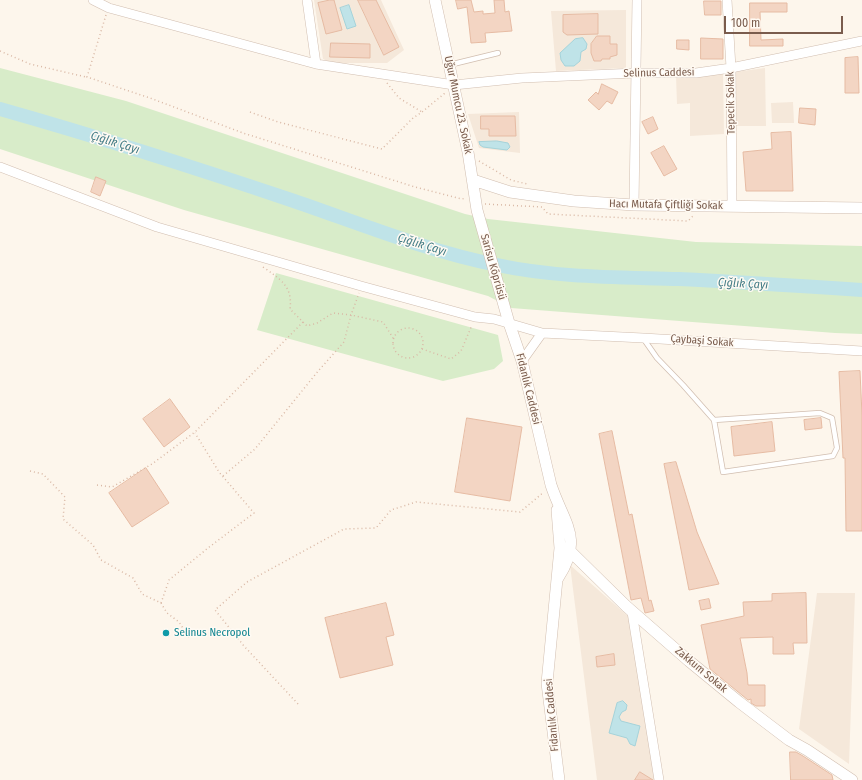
<!DOCTYPE html>
<html>
<head>
<meta charset="utf-8">
<style>
  body { margin:0 }
  #map { position:relative; width:862px; height:780px; overflow:hidden; background:#fdf6ec; font-family:"Fira Sans Condensed",sans-serif }
  canvas { display:block }
  .scale { position:absolute; left:724px; top:16px; width:119px; height:18px; box-sizing:border-box; border:2px solid #7a5c4d; border-top:0; padding-left:5px; font-size:12px; line-height:14px; white-space:nowrap; color:#7a5c4d; -webkit-text-stroke:3px #fffaf3; paint-order:stroke }
</style>
</head>
<body>
<div id="map">
<canvas width="862" height="780"></canvas>
<div class="scale">100 m</div>
</div>
<script>
const ctx = document.querySelector('canvas').getContext('2d');
ctx.lineJoin = 'round';
function paint(path, color) {
  ctx.fillStyle = color;
  ctx.fill(path, 'evenodd');
}
function stroke(path, color, width, dash) {
  ctx.strokeStyle = color;
  ctx.lineWidth = width;
  ctx.lineCap = dash ? 'butt' : 'round';
  ctx.setLineDash(dash || []);
  ctx.stroke(path);
}
function drawText(font, color, halo, rows, align = 'center') {
  ctx.font = font + ' "Fira Sans Condensed",sans-serif';
  ctx.lineWidth = 3;
  ctx.setLineDash([]);
  ctx.textBaseline = 'middle';
  ctx.strokeStyle = halo;
  ctx.fillStyle = color;
  for (const [text, x, y, turn = 0] of rows) {
    ctx.save();
    ctx.translate(x, y);
    ctx.rotate((+turn || 0) * Math.PI / 180);
    ctx.textAlign = isNaN(turn) ? turn : align;
    if (halo) ctx.strokeText(text, 0, 0);
    ctx.fillText(text, 0, 0);
    ctx.restore();
  }
}
const residential = new Path2D(`
  M 314,0 L 381,0 L 404,50 L 387,63 L 332,63 L 323,59 Z
  M 626,10 L 626,68 L 556,71 L 551,11 Z
  M 765,68 L 766,126 L 735,126 L 735,72 Z
  M 723,74 L 724,134 L 690,136 L 690,103 L 677,104 L 676,76 Z
  M 793,102 L 794,123 L 772,123 L 771,103 Z
  M 519,112 L 520,153 L 479,148 L 468,114 Z
  M 570,565 L 630,618 L 655,780 L 597,780 Z
  M 817,593 L 855,593 L 849,764 L 799,729 Z`);
const green = new Path2D(`
  M 0,68 L 126,101 L 465,214 L 488,219 L 696,242 L 862,246 L 862,334 L 835,333 L 511,308 L 488,296 L 184,210 L 0,149 Z
  M 276,273 L 498,335 L 503,361 L 494,369 L 443,381 L 257,330 Z`);
const water = new Path2D(`
  M 349,5 L 356,26 L 347,29 L 340,8 Z
  M 583,38 L 587,44 L 586,49 L 581,52 L 580,61 L 574,66 L 565,66 L 561,60 L 560,53 L 575,39 Z
  M 497,141 L 508,143 L 510,147 L 507,150 L 483,147 L 480,145 L 479,142 Z
  M 623,701 L 627,705 L 626,710 L 622,712 L 619,717 L 621,721 L 640,726 L 635,746 L 630,744 L 627,738 L 609,733 L 617,703 Z`);
const river = new Path2D(`
  M 0,109 C 99,137 196,168 294,201 C 361,224 427,251 497,265 C 558,278 618,277 679,279 C 740,282 801,286 862,290`);
const building = new Path2D(`
  M 330,0 L 334,0 L 342,30 L 326,34 L 318,3 Z
  M 358,0 L 376,0 L 399,47 L 384,55 Z
  M 456,0 L 471,0 L 474,12 L 483,11 L 483,14 L 495,13 L 494,0 L 504,0 L 505,12 L 509,11 L 512,31 L 485,33 L 486,42 L 471,43 L 467,7 L 458,9 Z
  M 704,1 L 721,1 L 721,15 L 705,15 Z
  M 750,3 L 787,3 L 787,12 L 760,12 L 761,40 L 783,39 L 783,46 L 750,46 Z
  M 598,14 L 598,34 L 567,35 L 563,32 L 563,15 Z
  M 597,36 L 610,36 L 610,44 L 617,44 L 617,55 L 610,57 L 610,59 L 602,59 L 601,61 L 594,61 L 591,53 L 591,44 Z
  M 701,38 L 723,39 L 723,59 L 701,59 Z
  M 677,40 L 689,40 L 689,50 L 677,49 Z
  M 331,43 L 370,44 L 370,58 L 330,57 Z
  M 858,57 L 859,93 L 845,93 L 845,58 Z
  M 602,84 L 618,92 L 612,104 L 607,101 L 599,110 L 588,100 L 596,92 L 598,94 Z
  M 800,108 L 816,109 L 815,125 L 799,123 Z
  M 481,116 L 515,116 L 516,136 L 489,136 L 489,129 L 481,129 Z
  M 653,117 L 658,129 L 648,134 L 642,122 Z
  M 791,132 L 793,191 L 746,191 L 743,152 L 772,149 L 771,133 Z
  M 664,146 L 677,169 L 664,176 L 651,153 Z
  M 96,177 L 106,181 L 100,196 L 91,192 Z
  M 860,371 L 862,415 L 862,531 L 846,531 L 845,458 L 843,458 L 839,372 Z
  M 170,399 L 190,427 L 164,447 L 143,419 Z
  M 467,418 L 522,427 L 510,501 L 455,492 Z
  M 821,418 L 822,428 L 805,430 L 804,420 Z
  M 772,422 L 775,451 L 734,456 L 731,427 Z
  M 612,431 L 629,515 L 632,514 L 649,601 L 651,600 L 654,611 L 645,613 L 641,598 L 631,600 L 599,434 Z
  M 676,462 L 697,532 L 719,584 L 689,590 L 664,464 Z
  M 146,468 L 169,503 L 132,527 L 109,493 Z
  M 806,593 L 807,643 L 793,643 L 794,654 L 773,654 L 773,637 L 740,638 L 747,673 L 748,685 L 765,685 L 765,706 L 756,706 L 751,703 L 751,699 L 748,700 L 710,669 L 701,625 L 744,616 L 743,602 L 772,601 L 772,594 Z
  M 709,599 L 711,608 L 701,610 L 699,601 Z
  M 386,603 L 394,635 L 386,637 L 393,665 L 340,678 L 325,618 Z
  M 614,654 L 615,665 L 597,667 L 596,657 Z
  M 790,752 L 796,752 L 803,756 L 832,775 L 833,780 L 791,780 Z
  M 640,772 L 653,780 L 635,780 Z`);
const path = new Path2D(`
  M 106,15 L 87,77 L 150,98 L 243,133 L 415,187 L 462,199 L 466,198
  M 0,51 L 30,64 L 86,77
  M 387,83 L 399,98 L 422,112
  M 250,112 L 278,122 L 382,149 L 413,118 L 422,112 L 445,93
  M 479,161 L 511,180 L 527,184
  M 485,204 L 542,207 L 548,214 L 688,221 L 694,215
  M 263,267 C 280,279 293,286 290,309 L 307,326 L 317,323 L 333,313 L 351,315 L 383,322 L 393,338
  M393 343a15 15 0 1 1 30 0a15 15 0 1 1-30 0Z
  M 422,349 L 451,359 L 461,351 L 472,325
  M 30,471 L 43,474 L 65,497 L 63,519 L 93,545 L 101,560 L 133,578 L 142,594 L 161,603 L 167,613 L 179,622 L 190,639
  M 223,476 L 255,449 L 319,370 L 344,342 L 351,315 L 359,293
  M 97,485 L 112,487 L 152,464 L 195,432 L 303,322
  M 161,603 L 169,580 L 208,548 L 254,513 L 219,472 L 195,433
  M 298,704 L 244,646 L 215,610 L 247,582 L 344,529 L 376,528 L 391,510 L 416,502 L 520,512 L 544,492`);
const service = new Path2D(`
  M 449,65 L 498,53
  M 643,338 L 657,358 L 683,385 L 714,420 L 723,472 L 833,456 L 837,448 L 832,418 L 820,413 L 714,420`);
const minor = new Path2D(`
  M 93,0 L 109,8 L 316,64 L 454,85 L 522,78 L 636,73 L 696,73 L 731,68 L 862,41
  M 307,0 L 316,64
  M 727,0 L 731,68 L 732,206
  M 0,167 L 157,227 L 361,286 L 475,317 L 494,319 L 542,333 L 522,361
  M 634,205 L 637,0
  M 542,333 L 643,338 L 862,351
  M 632,612 L 659,780`);
const tertiary = new Path2D(`
  M 435,0 L 468,152 L 477,210 L 509,323 L 522,361 L 551,485 C 564,524 584,538 558,578
  M 473,180 L 510,192 L 574,201 L 634,205 L 862,208
  M 557,510 L 560,548 L 547,683 L 559,780
  M 560,548 L 571,552 L 626,606 L 689,661 L 739,702 L 789,740 L 807,750 L 852,780`);
const markers = [
  [166,633,4,"#0f9aa8"]
];
const streetNames = [
  ["Selinus Caddesi",659,73,-1],
  ["Tepecik Sokak",731,103,-91],
  ["Uğur Mumcu 23. Sokak",458,105,78],
  ["Hacı Mutafa Çiftliği Sokak",666,205,1],
  ["Sarisu Kōprüsü",493,267,74],
  ["Çaybaşi Sokak",702,341,4],
  ["Fidanlık Caddesi",528,389,76],
  ["Zakkum Sokak",701,670,40],
  ["Fidanlık Caddesi",552,715,-95]
];
const cultureNames = [
  ["Selinus Necropol",174,633]
];
const waterNames = [
  ["Çığlık Çayı",115,143,17],
  ["Çığlık Çayı",422,245,17],
  ["Çığlık Çayı",743,284,3]
];
paint(residential, '#f5e8da');
paint(green, '#d8ecc9');
paint(water, '#bfe3e8');
stroke(water, '#a5d3da', 1);
stroke(river, '#bfe3e8', 14);
paint(building, '#f3d5c3');
stroke(building, '#e6bba3', 1);
stroke(service, '#d1beb0', 6);
stroke(minor, '#d1beb0', 10);
stroke(tertiary, '#d1beb0', 12);
stroke(path, '#d9b8a5', 1.5, [1, 3]);
stroke(service, '#fff', 4.5);
stroke(minor, '#fff', 9);
stroke(tertiary, '#fff', 11);
for (const [x, y, r, color] of markers) {
  const dot = new Path2D();
  dot.arc(x, y, r, 0, 2 * Math.PI);
  ctx.fillStyle = color;
  ctx.fill(dot);
  stroke(dot, '#fffaf3', 1.5);
}
drawText('11px', '#7a5c4d', '#fffaf3', streetNames);
drawText('11px', '#0d838f', '#fffaf3', cultureNames, 'left');
drawText('italic 12px', '#437c86', '#fffaf3', waterNames);
</script>
</body>
</html>
